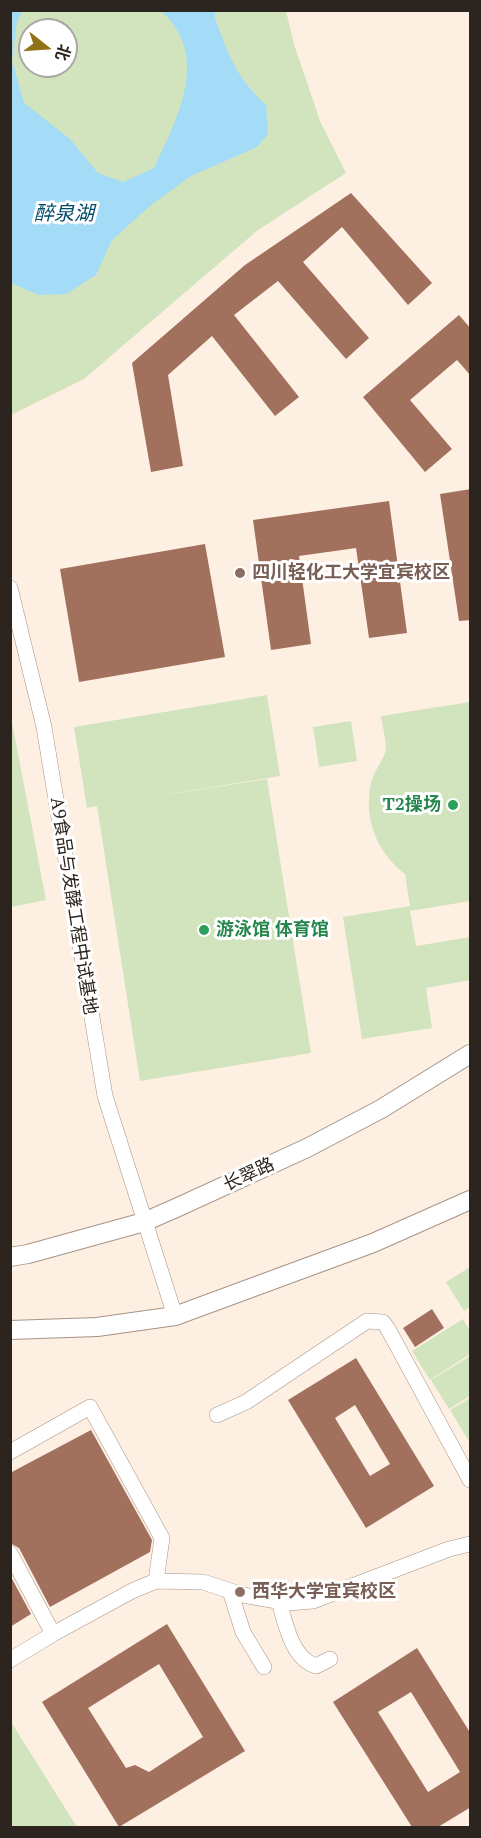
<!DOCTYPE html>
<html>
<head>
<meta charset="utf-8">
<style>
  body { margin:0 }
  #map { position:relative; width:481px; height:1838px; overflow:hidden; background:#feefe3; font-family:"PT Serif","Noto Sans SC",serif }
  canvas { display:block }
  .frame { position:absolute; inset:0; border:12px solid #2c251f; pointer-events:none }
  .north { position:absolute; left:18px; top:18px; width:60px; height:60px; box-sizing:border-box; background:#fff; border:2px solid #aba8a5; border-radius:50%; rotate:107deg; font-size:16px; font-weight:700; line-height:24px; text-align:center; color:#2c251f }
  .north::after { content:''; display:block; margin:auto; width:21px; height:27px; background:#927219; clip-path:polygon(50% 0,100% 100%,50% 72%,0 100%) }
</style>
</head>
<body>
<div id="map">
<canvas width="481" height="1838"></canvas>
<div class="frame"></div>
<div class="north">北</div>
</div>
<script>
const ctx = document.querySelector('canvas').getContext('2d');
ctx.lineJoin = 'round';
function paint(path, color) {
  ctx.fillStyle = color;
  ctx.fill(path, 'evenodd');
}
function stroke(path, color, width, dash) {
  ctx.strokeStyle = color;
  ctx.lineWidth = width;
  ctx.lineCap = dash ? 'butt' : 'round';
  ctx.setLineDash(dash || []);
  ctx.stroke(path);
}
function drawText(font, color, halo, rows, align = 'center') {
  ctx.font = font + ' "PT Serif","Noto Sans SC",serif';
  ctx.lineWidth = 6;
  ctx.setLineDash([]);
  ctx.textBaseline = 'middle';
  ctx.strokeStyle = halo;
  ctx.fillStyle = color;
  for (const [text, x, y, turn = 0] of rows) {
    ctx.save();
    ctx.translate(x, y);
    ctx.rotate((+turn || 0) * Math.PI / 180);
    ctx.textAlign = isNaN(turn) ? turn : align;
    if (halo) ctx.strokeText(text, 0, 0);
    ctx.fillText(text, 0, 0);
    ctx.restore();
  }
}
const green = new Path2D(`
  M 11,11 L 286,11 L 294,44 L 320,121 L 346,173 L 258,230 L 84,379 L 11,415 ZM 30,30 L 66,30 L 66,66 L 30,66 Z
  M 267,695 L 280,776 L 146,798 L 267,779 L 311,1053 L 140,1081 L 97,806 L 87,808 L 74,727 Z
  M 470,702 L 470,901 L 410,911 L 416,946 L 470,937 L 470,980 L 426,988 L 432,1028 L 362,1039 L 343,917 L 410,906 L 405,874 C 377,853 363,818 371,783 C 374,772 381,763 385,753 C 388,747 382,724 381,716 Z
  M 10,712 L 46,900 L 11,907 L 10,907 Z
  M 351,721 L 357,761 L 319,767 L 313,727 Z
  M 470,1267 L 470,1307 L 464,1311 L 446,1282 Z
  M 463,1319 L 470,1331 L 470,1354 L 430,1380 L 412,1351 Z
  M 470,1356 L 470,1396 L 449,1409 L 431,1380 Z
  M 470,1398 L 470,1438 L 468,1440 L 450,1410 Z
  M 11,1722 L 77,1827 L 11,1827 Z`);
const water = new Path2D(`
  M 10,11 L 23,11 L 17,21 L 12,60 L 24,103 L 70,139 L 98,173 L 123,182 L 154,168 C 178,117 211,56 161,11 L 215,11 L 215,18 C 229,56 236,77 266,105 L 268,134 L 257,147 L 191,176 L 151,205 L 112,240 L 96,275 L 66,294 L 39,295 L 11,283 Z`);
const building = new Path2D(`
  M 351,193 L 432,283 L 408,305 L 342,227 L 303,262 L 369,338 L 346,359 L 278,281 L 234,315 L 299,397 L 275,416 L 212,336 L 168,375 L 183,466 L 151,472 L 132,363 L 245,265 Z
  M 459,315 L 471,329 L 471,376 L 457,360 L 410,400 L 452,449 L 425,472 L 363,397 Z
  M 471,489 L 471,620 L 459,621 L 440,494 Z
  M 389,501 L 407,633 L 369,638 L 356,548 L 299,556 L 311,644 L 271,650 L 253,520 Z
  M 205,544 L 225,657 L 79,682 L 60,569 Z
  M 432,1309 L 444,1328 L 415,1347 L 403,1328 Z
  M 356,1358 L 434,1486 L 366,1528 L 288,1400 ZM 355,1405 L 390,1464 L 370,1476 L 335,1418 Z
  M 91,1430 L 152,1540 L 150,1552 L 50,1607 L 19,1548 L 10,1543 L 10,1473 Z
  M 10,1575 L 31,1614 L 10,1627 Z
  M 167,1624 L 245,1751 L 119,1827 L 42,1702 ZM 159,1664 L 203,1737 L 149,1772 L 135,1765 L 126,1768 L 88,1708 Z
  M 417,1648 L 471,1734 L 471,1807 L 438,1827 L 412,1827 L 333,1702 ZM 411,1692 L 460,1772 L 428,1792 L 378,1712 Z`);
const minor = new Path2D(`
  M 10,588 L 44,727 L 105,1096 L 175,1316
  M 217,1415 L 246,1402 L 367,1321 L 383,1322 L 388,1329 L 470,1480
  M 10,1452 L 90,1407 L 162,1538 L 156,1581
  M 10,1553 L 53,1634
  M 230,1591 L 243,1632 L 264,1667
  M 279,1601 C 285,1623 292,1659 316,1666 L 330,1659
  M 10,1660 L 53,1634 L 132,1591 L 156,1581 L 203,1582 L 243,1595 L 288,1603 L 313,1601 L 449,1549 L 470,1544`);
const major = new Path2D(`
  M 10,1257 L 28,1254 L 144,1222 L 176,1208 L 307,1148 L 381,1109 L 470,1054
  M 10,1330 L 97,1327 L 175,1316 L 373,1243 L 470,1200`);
const markers = [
  [240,573,6,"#8d6e63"],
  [453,805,6,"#2e9e5b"],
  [204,930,6,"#2e9e5b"],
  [240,1592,6,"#8d6e63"]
];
const educationNames = [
  ["四川轻化工大学宜宾校区",252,573],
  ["西华大学宜宾校区",252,1592]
];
const leisureNames = [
  ["T2操场",441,805],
  ["游泳馆 体育馆",216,930,"left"]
];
const streetNames = [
  ["A9食品与发酵工程中试基地",73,906,81],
  ["长翠路",249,1175,-25]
];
const waterNames = [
  ["醉泉湖",64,214]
];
paint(green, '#d1e4bd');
paint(water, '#a4dbf6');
paint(building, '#a2715e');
stroke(minor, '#a69486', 16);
stroke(major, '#a69486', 20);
stroke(minor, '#fff', 15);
stroke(major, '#fff', 18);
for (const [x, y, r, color] of markers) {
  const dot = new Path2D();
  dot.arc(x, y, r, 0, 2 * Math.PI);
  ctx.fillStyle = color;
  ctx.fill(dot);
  stroke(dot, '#fff', 2);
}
drawText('bold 18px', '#785e54', '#fff', educationNames, 'left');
drawText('bold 18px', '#27864d', '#fff', leisureNames, 'right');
drawText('18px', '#2c251f', '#fff', streetNames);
drawText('italic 20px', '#004c66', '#fff', waterNames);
</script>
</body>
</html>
